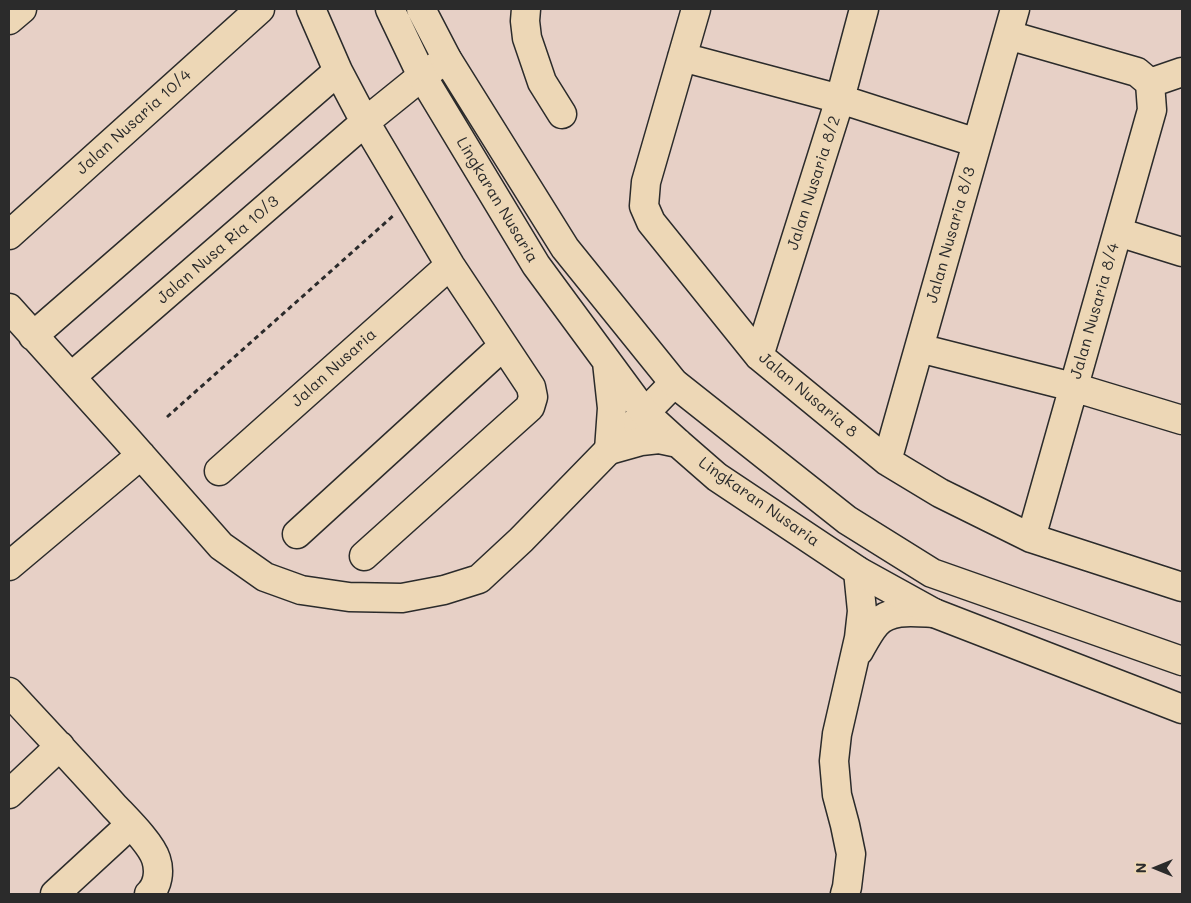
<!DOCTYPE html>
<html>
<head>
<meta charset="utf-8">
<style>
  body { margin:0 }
  #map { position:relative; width:1191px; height:903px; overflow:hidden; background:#e7d0c6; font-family:Mali,sans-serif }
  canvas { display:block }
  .frame { position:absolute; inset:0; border:10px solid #2b2b2b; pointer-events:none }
  .north { position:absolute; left:1131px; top:843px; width:50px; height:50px; -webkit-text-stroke:4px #edd7b6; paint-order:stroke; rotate:270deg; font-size:14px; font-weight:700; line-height:20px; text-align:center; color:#2b2b2b }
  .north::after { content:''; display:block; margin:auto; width:18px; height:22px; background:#2b2b2b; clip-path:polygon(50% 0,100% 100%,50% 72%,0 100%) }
</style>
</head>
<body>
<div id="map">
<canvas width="1191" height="903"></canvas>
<div class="frame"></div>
<div class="north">N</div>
</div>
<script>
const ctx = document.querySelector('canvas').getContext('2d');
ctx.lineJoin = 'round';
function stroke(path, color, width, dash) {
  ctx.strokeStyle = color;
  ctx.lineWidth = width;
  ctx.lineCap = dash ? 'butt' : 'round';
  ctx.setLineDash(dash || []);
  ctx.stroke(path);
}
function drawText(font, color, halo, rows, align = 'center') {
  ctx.font = font + ' Mali,sans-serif';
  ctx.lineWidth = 4;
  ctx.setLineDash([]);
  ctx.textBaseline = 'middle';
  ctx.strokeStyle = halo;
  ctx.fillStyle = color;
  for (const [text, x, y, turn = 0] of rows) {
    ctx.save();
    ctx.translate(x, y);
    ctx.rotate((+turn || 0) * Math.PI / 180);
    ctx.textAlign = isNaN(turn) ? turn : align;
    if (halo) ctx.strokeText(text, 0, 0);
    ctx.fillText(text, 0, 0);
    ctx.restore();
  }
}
const path = new Path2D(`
  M 167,417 L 394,215`);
const minor = new Path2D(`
  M 311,9 L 338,71 L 365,122 L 450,265 L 531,387 L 533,397 L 530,407 L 364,556
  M 526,9 L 525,21 L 527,38 L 542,82 L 562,114
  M 696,9 L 646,182 L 644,206 L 651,222 L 759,356 L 887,461 L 940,493 L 1031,538 L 1182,587
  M 9,20 L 22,9
  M 1008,35 L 1137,72 L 1150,83
  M 682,57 L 840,99 L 977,143
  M 1150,83 L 1182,72
  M 1118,232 L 1182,252
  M 9,235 L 260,9
  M 9,308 L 125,437 L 221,546 L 265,577 L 301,590 L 349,597 L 402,598 L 444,590 L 479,579 L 521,540 L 674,383
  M 33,336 L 338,71
  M 919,348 L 1073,387 L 1182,420
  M 759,356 L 840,99 L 864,9
  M 71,377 L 365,122 L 422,76 L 447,59
  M 887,461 L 1015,9
  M 219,471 L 450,265
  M 297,534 L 503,346
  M 1031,538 L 1152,110 L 1150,83
  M 9,566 L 141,455
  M 859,651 C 864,642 869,632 876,624 C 890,608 915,612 934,613
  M 9,692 C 44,730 79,767 113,805 C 125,818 151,843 156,859 C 160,871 158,886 149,894
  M 9,794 L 60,746
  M 55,894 L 131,824
  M 845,894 L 847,887 L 851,854 L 845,825 L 837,795 L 834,761 L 837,734 L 859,638 L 862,611 L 858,571`);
const major = new Path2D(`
  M 390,9 L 422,76 L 536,265 L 645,413 L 678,443 L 717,477 L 858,571 L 934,613 L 1182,709
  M 421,9 L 447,59 L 565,248 L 674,383 L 847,520 L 932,573 L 1182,661
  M 607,362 L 612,408 L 609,450 L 641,441 L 659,439 L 678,443`);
const streetNames = [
  ["Jalan Nusaria 10/4",134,122,-42],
  ["Jalan Nusaria 8/2",814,183,-72],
  ["Lingkaran Nusaria",497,200,59],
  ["Jalan Nusaria 8/3",951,235,-74],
  ["Jalan Nusa Ria 10/3",218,250,-41],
  ["Jalan Nusaria 8/4",1095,311,-74],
  ["Jalan Nusaria",334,368,-42],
  ["Jalan Nusaria 8",808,395,40],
  ["Lingkaran Nusaria",759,502,35]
];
stroke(minor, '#2b2b2b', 31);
stroke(major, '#2b2b2b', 31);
stroke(path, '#2b2b2b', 3, [5, 4]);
stroke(minor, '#edd7b6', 28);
stroke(major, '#edd7b6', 28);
drawText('16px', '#2b2b2b', '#edd7b6', streetNames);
</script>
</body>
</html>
